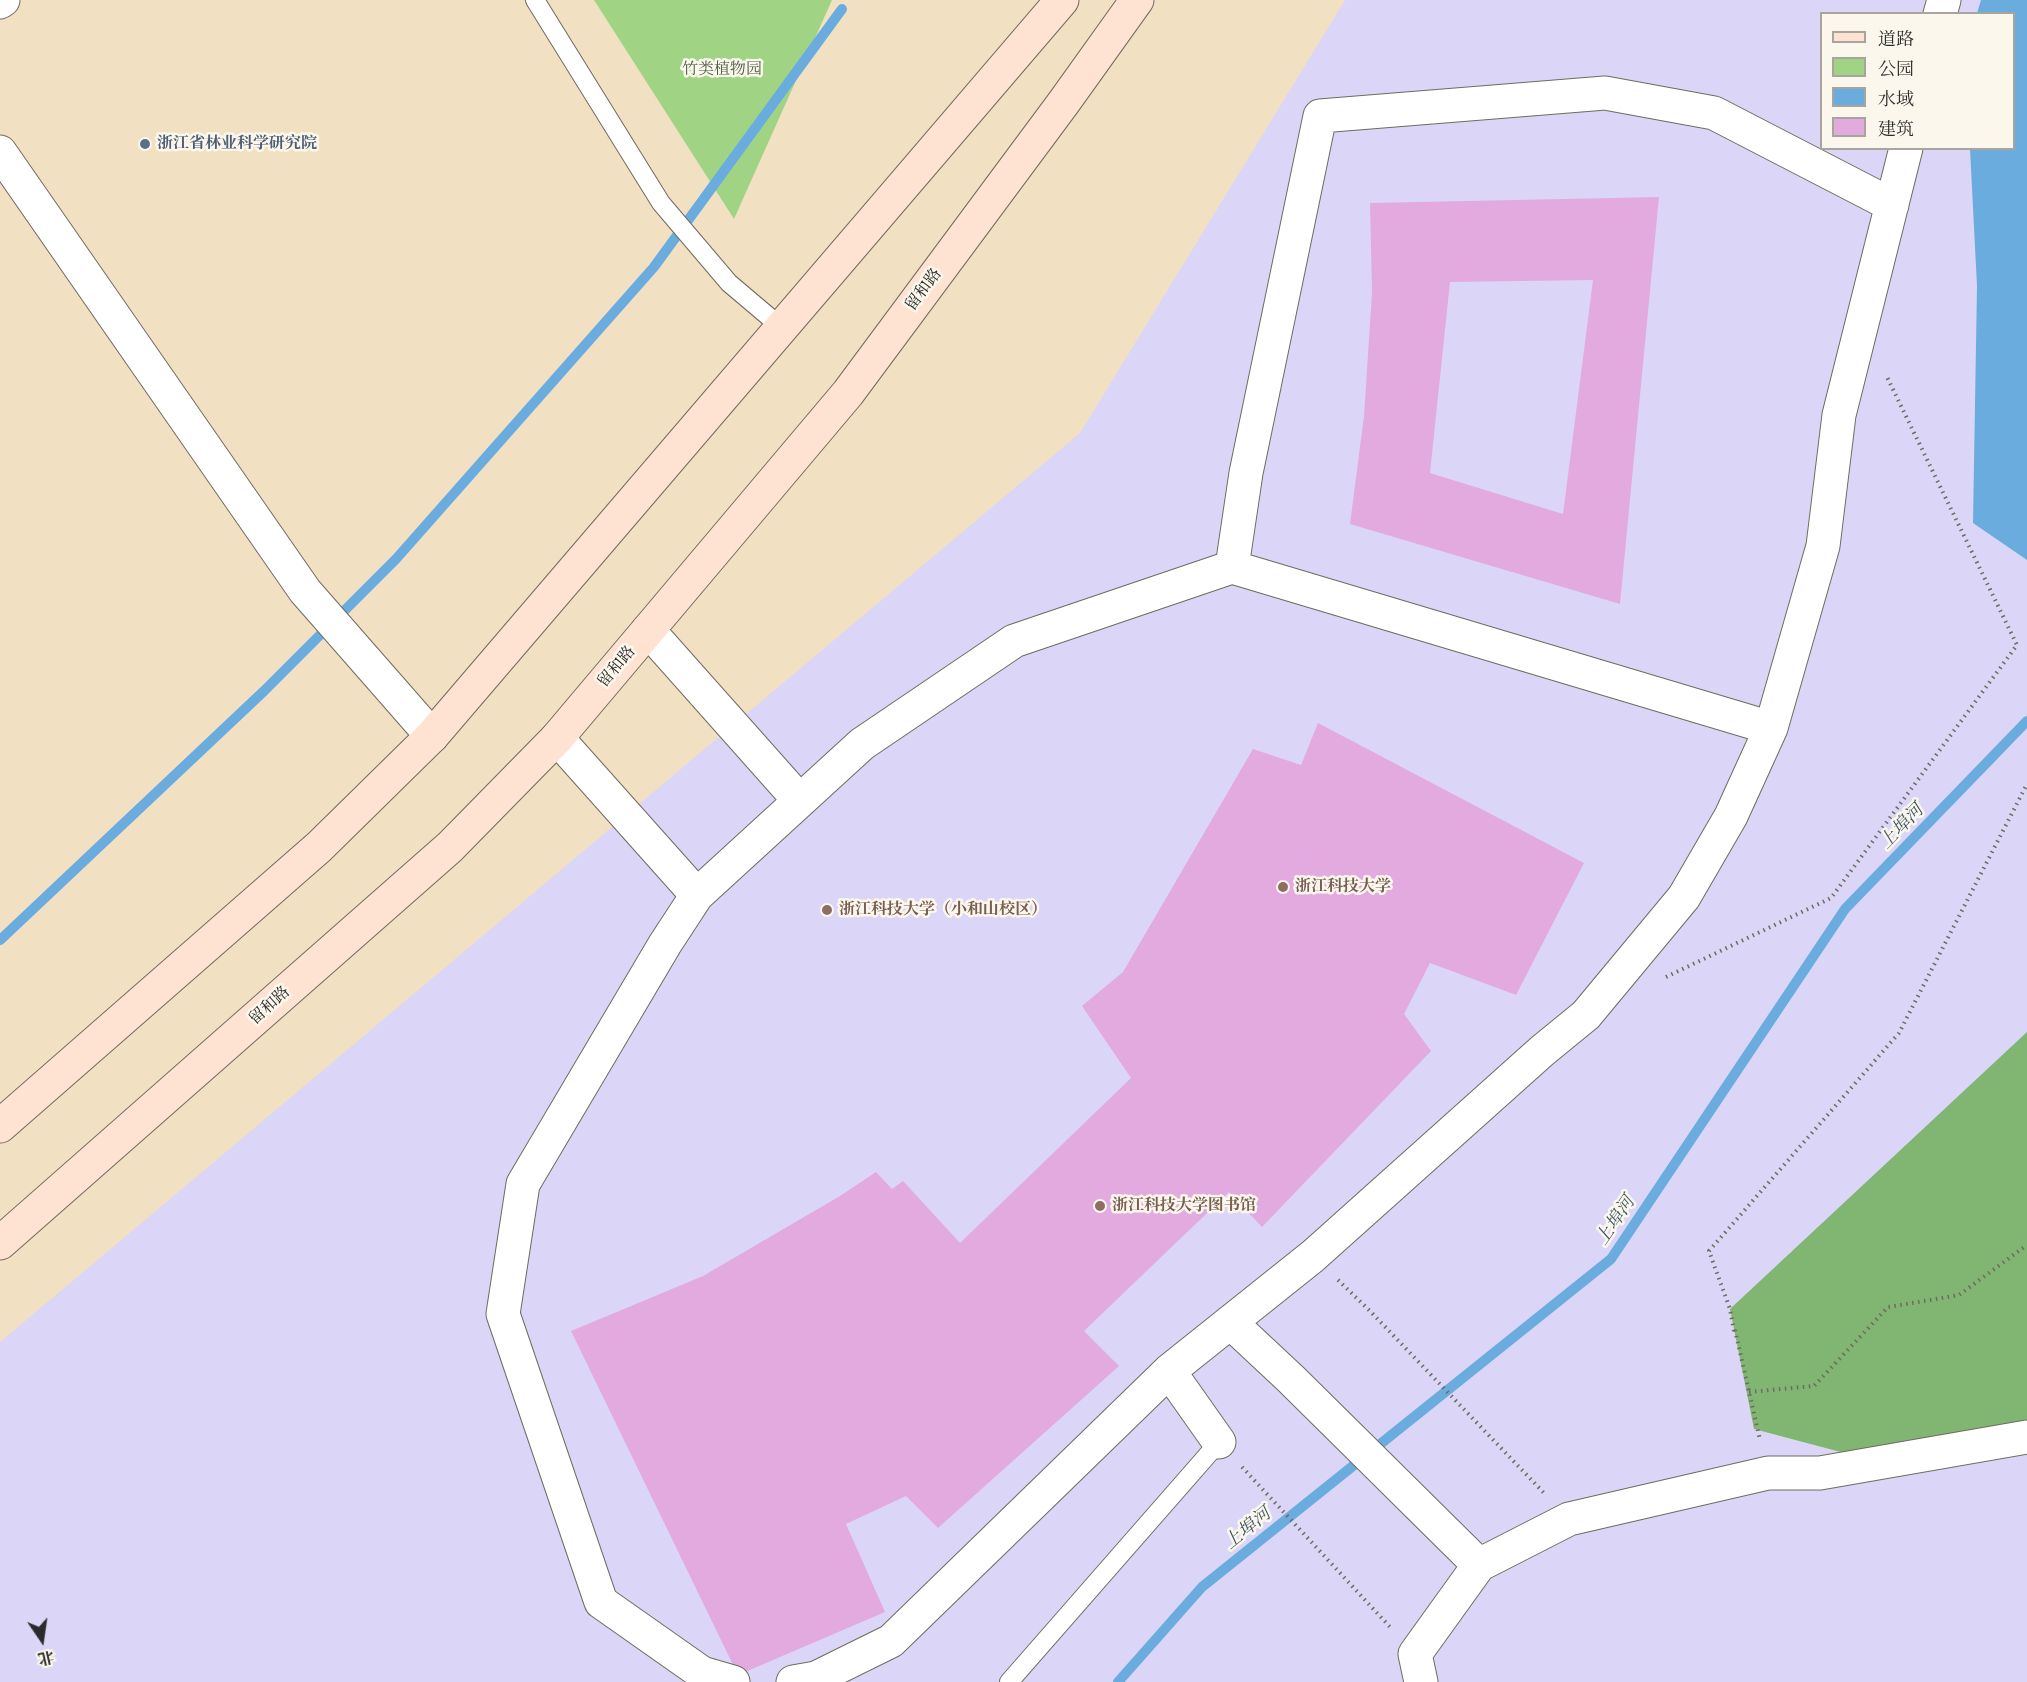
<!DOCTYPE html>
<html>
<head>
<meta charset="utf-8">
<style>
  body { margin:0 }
  #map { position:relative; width:2027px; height:1682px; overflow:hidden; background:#f2e0c3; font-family:"IM FELL Great Primer","Noto Serif SC",serif }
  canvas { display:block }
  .legend { position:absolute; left:1820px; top:12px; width:195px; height:138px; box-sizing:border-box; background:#fbf7ec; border:2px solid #a8a59f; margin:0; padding:8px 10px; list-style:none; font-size:18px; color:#2b2b2b }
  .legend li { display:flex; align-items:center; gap:12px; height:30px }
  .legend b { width:30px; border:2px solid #a8a59f }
  .north { position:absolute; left:12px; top:1610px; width:60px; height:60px; -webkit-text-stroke:4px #fbf7ec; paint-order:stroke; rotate:167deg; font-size:16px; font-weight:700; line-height:24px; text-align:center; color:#2b2b2b }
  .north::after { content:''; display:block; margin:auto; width:21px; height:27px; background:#2b2b2b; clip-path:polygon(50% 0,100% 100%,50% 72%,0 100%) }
</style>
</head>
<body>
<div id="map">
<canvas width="2027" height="1682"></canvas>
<ul class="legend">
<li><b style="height:8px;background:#fee3d2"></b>道路</li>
<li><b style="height:16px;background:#a0d484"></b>公园</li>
<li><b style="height:16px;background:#6bacdf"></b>水域</li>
<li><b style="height:16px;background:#e3aae0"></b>建筑</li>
</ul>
<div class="north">北</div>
</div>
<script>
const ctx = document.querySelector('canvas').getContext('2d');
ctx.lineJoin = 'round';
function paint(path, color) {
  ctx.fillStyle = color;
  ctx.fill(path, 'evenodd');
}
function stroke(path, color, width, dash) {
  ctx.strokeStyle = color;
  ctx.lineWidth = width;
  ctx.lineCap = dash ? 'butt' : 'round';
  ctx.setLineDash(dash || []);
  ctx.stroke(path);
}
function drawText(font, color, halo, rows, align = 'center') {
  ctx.font = font + ' "IM FELL Great Primer","Noto Serif SC",serif';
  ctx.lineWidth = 5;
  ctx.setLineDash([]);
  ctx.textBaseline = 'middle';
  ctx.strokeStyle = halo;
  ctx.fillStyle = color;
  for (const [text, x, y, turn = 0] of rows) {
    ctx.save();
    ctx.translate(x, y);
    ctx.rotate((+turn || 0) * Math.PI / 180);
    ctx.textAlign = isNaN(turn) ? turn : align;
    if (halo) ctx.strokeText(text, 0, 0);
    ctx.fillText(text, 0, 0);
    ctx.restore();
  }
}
const built = new Path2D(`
  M 1345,0 L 2027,0 L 2027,1682 L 0,1682 L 0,1342 L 1080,433 ZM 1822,14 L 2014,14 L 2014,148 L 1822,148 Z`);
const green = new Path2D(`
  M 594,0 L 832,0 L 734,219 Z`);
const forest = new Path2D(`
  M 2027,1032 L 2027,1421 L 1852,1455 L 1754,1429 L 1730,1309 Z`);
const water = new Path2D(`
  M 1981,0 L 2027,0 L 2027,560 L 1973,523 L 1977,286 L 1970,149 L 2014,148 L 2014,14 L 1977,13 Z`);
const stream = new Path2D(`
  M 0,940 L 264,691 L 396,559 L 654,267 L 842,9
  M 1118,1682 L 1202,1587 L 1611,1259 L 1845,909 L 2027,721`);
const building = new Path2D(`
  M 1659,197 L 1620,604 L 1350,524 L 1364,416 L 1372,292 L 1370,203 ZM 1593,280 L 1563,514 L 1430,473 L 1450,282 Z
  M 1318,723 L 1584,863 L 1516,995 L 1430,963 L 1404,1014 L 1431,1051 L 1262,1227 L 1229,1192 L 1084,1331 L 1119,1366 L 938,1528 L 906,1496 L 846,1524 L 885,1612 L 738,1675 L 571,1331 L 703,1276 L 840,1196 L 876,1172 L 892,1189 L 903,1181 L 960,1243 L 1131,1078 L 1082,1006 L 1123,972 L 1253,749 L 1301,765 Z`);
const path = new Path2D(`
  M 1666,977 L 1831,898 L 2017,645 L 1886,375
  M 1338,1280 L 1370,1311 L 1544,1493
  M 1735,1330 L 1760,1440
  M 1734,1331 L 1730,1309 L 1709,1251 L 1899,1033 L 2027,784
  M 1749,1392 L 1814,1386 L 1888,1307 L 1959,1295 L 2027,1245
  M 1242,1467 L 1390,1627`);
const lane = new Path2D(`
  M 535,0 L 661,203 L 729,283 L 781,327
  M 1009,1682 L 1219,1442`);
const street = new Path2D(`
  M 0,2 L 3,0
  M 1940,14 L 1944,0
  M 0,152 L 305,591 L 432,736
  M 1232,567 L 1246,473 L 1320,116 L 1605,93 L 1714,113 L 1892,205
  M 648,630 L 800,801
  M 557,738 L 697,895
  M 1230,1322 L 1291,1379 L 1479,1565
  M 1169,1371 L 1219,1442
  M 733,1682 L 702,1673 L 601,1602 L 503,1314 L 523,1184 L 665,944 L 697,895 L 862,744 L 1014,641 L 1232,567 L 1771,728
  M 793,1682 L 816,1678 L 891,1641 L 1169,1371 L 1313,1256 L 1542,1051 L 1586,1015 L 1684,897 L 1731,816 L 1771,728 L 1823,546 L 1839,415 L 1906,148
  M 1421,1682 L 1415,1654 L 1479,1565 L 1569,1519 L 1768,1473 L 1820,1473 L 2027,1437`);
const secondary = new Path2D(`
  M 0,1126 L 319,847 L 432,736 L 1062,0
  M 0,1243 L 450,847 L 557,738 L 848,393 L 1064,102 L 1137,0`);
const markers = [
  [145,144,6,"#5c6f8a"],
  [1283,887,6,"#8d6e63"],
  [827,910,6,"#8d6e63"],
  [1100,1206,6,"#8d6e63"]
];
const parkNames = [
  ["竹类植物园",722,70]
];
const serviceNames = [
  ["浙江省林业科学研究院",157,144]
];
const streetNames = [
  ["留和路",924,290,-53],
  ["留和路",617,667,-50],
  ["留和路",270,1006,-42]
];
const educationNames = [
  ["浙江科技大学",1295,887],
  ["浙江科技大学（小和山校区）",839,910],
  ["浙江科技大学图书馆",1112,1206]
];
const waterNames = [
  ["上埠河",1902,827,-46],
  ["上埠河",1616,1221,-56],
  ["上埠河",1248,1529,-39]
];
paint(built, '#dbd6f7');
paint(green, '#a0d484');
paint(forest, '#80b672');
paint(water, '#6bacdf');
stroke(stream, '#6bacdf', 10);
paint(building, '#e3aae0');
stroke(lane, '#716a60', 20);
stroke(street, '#716a60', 35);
stroke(secondary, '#716a60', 35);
stroke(path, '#716a60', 4, [1.5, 4.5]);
stroke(lane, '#fff', 18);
stroke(street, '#fff', 33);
stroke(secondary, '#fee3d2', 33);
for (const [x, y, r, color] of markers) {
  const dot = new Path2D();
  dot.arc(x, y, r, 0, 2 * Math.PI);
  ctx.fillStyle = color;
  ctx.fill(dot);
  stroke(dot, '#fbf7ec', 2);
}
drawText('16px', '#4e5e46', '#fbf7ec', parkNames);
drawText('bold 16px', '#4e5e75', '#fbf7ec', serviceNames, 'left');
drawText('16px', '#2b2b2b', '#fbf7ec', streetNames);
drawText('bold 16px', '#785e54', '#fbf7ec', educationNames, 'left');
drawText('italic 18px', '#41586a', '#fbf7ec', waterNames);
</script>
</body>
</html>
